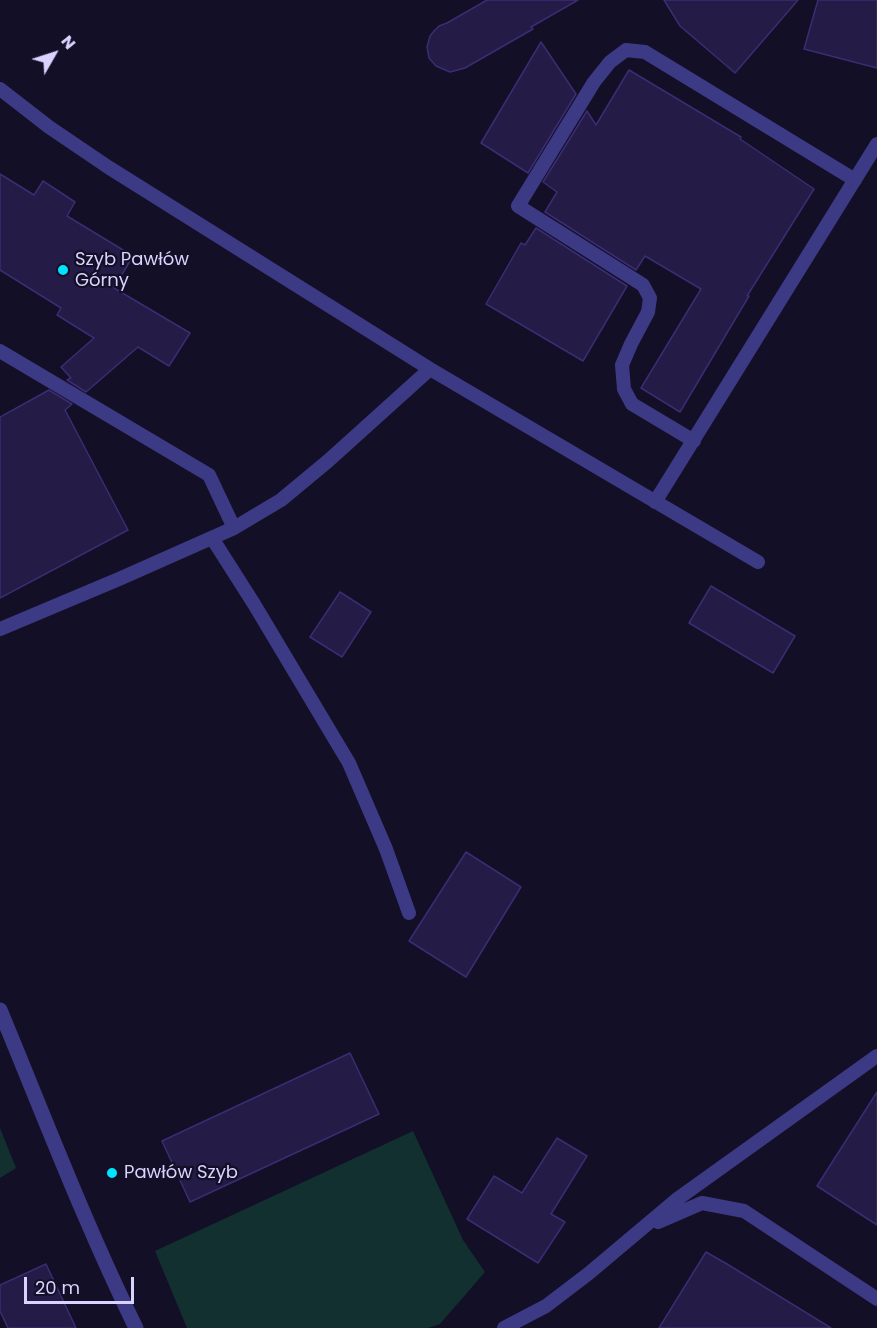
<!DOCTYPE html>
<html>
<head>
<meta charset="utf-8">
<style>
  body { margin:0 }
  #map { position:relative; width:877px; height:1328px; overflow:hidden; background:#130f26; font-family:Poppins,sans-serif }
  canvas { display:block }
  .north { position:absolute; left:24px; top:24px; width:60px; height:60px; -webkit-text-stroke:4px #130f26; paint-order:stroke; rotate:51deg; font-size:16px; font-weight:700; line-height:24px; text-align:center; color:#d9d4ff }
  .north::after { content:''; display:block; margin:auto; width:21px; height:27px; background:#d9d4ff; clip-path:polygon(50% 0,100% 100%,50% 72%,0 100%) }
  .scale { position:absolute; left:24px; top:1277px; width:110px; height:27px; box-sizing:border-box; border:3px solid #d9d4ff; border-top:0; padding-left:8px; font-size:18px; line-height:21px; white-space:nowrap; color:#d9d4ff; -webkit-text-stroke:4px #130f26; paint-order:stroke }
</style>
</head>
<body>
<div id="map">
<canvas width="877" height="1328"></canvas>
<div class="north">N</div>
<div class="scale">20 m</div>
</div>
<script>
const ctx = document.querySelector('canvas').getContext('2d');
ctx.lineJoin = 'round';
function paint(path, color) {
  ctx.fillStyle = color;
  ctx.fill(path, 'evenodd');
}
function stroke(path, color, width, dash) {
  ctx.strokeStyle = color;
  ctx.lineWidth = width;
  ctx.lineCap = dash ? 'butt' : 'round';
  ctx.setLineDash(dash || []);
  ctx.stroke(path);
}
function drawText(font, color, halo, rows, align = 'center') {
  ctx.font = font + ' Poppins,sans-serif';
  ctx.lineWidth = 4.5;
  ctx.setLineDash([]);
  ctx.textBaseline = 'middle';
  ctx.strokeStyle = halo;
  ctx.fillStyle = color;
  for (const [text, x, y, turn = 0] of rows) {
    ctx.save();
    ctx.translate(x, y);
    ctx.rotate((+turn || 0) * Math.PI / 180);
    ctx.textAlign = isNaN(turn) ? turn : align;
    if (halo) ctx.strokeText(text, 0, 0);
    ctx.fillText(text, 0, 0);
    ctx.restore();
  }
}
const green = new Path2D(`
  M 0,1128 L 16,1168 L 0,1178 Z
  M 413,1131 L 463,1240 L 485,1272 L 440,1324 L 428,1328 L 187,1328 L 155,1251 Z`);
const building = new Path2D(`
  M 487,0 L 578,0 L 531,27 L 533,29 L 465,68 L 450,72 L 436,66 L 429,58 L 427,47 L 430,36 L 434,31 L 439,26 L 447,23 Z
  M 664,0 L 798,0 L 735,73 L 680,26 Z
  M 818,0 L 877,0 L 877,68 L 804,49 Z
  M 541,42 L 576,94 L 528,173 L 481,143 Z
  M 629,70 L 741,137 L 740,139 L 814,189 L 747,296 L 749,296 L 680,412 L 641,388 L 701,289 L 645,256 L 636,270 L 545,212 L 557,192 L 543,182 L 587,111 L 596,125 Z
  M 0,174 L 34,195 L 43,181 L 75,202 L 67,216 L 133,256 L 114,288 L 190,333 L 169,366 L 138,347 L 86,392 L 67,380 L 71,378 L 61,367 L 94,338 L 57,315 L 61,308 L 0,270 Z
  M 536,228 L 627,286 L 583,361 L 486,304 L 521,243 L 525,245 Z
  M 49,390 L 72,404 L 65,410 L 128,530 L 0,598 L 0,417 Z
  M 711,586 L 795,636 L 773,673 L 689,623 Z
  M 340,592 L 371,612 L 342,657 L 310,637 Z
  M 466,852 L 521,887 L 466,977 L 409,941 Z
  M 350,1053 L 379,1114 L 190,1202 L 162,1141 Z
  M 877,1092 L 877,1225 L 817,1186 Z
  M 557,1138 L 587,1156 L 551,1214 L 565,1222 L 538,1263 L 467,1219 L 494,1176 L 522,1193 Z
  M 706,1252 L 727,1264 L 831,1328 L 659,1328 Z
  M 46,1264 L 76,1328 L 8,1328 L 0,1311 L 0,1285 Z`);
const service = new Path2D(`
  M 0,89 L 49,127 L 108,167 L 430,369 L 758,562
  M 0,351 L 209,475 L 234,528
  M 694,441 L 632,404 L 624,389 L 622,365 L 631,344 L 648,312 L 650,298 L 643,285 L 518,206 L 594,82 L 610,62 L 626,50 L 645,52 L 855,180
  M 655,502 L 877,144
  M 212,538 L 254,604 L 349,763 L 386,849 L 409,913
  M 0,629 L 119,579 L 234,528 L 281,500 L 328,461 L 430,369
  M 658,1222 L 702,1203 L 744,1211 L 877,1299
  M 504,1328 L 546,1306 L 588,1274 L 676,1200 L 877,1056`);
const tertiary = new Path2D(`
  M 0,1010 C 44,1116 85,1224 136,1328`);
const markers = [
  [63,270,6,"#00e5ff"],
  [112,1173,6,"#00e5ff"]
];
const poiNames = [
  ["Szyb Pawłów",75,260],
  ["Górny",75,281],
  ["Pawłów Szyb",124,1173]
];
paint(green, '#12302f');
paint(building, '#241b47');
stroke(building, '#3b2d73', 1.5);
stroke(service, '#3d3a85', 14);
stroke(tertiary, '#3d3a85', 15);
for (const [x, y, r, color] of markers) {
  const dot = new Path2D();
  dot.arc(x, y, r, 0, 2 * Math.PI);
  ctx.fillStyle = color;
  ctx.fill(dot);
  stroke(dot, '#130f26', 2);
}
drawText('18px', '#d9d4ff', '#130f26', poiNames, 'left');
</script>
</body>
</html>
